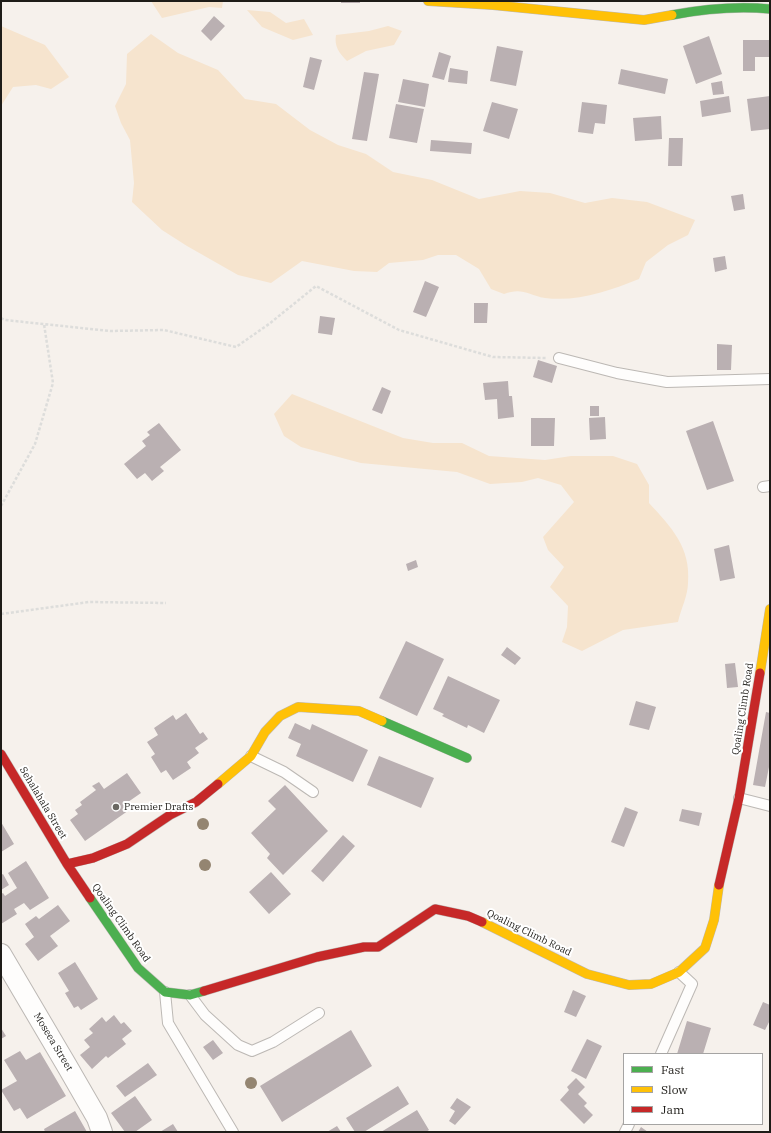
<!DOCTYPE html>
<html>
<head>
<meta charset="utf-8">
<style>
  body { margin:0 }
  #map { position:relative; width:771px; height:1133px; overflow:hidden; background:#f6f1ec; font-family:"IBM Plex Serif",serif }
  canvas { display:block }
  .frame { position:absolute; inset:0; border:2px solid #1e1c18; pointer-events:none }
  .legend { position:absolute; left:623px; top:1053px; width:140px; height:72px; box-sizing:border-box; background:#fff; border:1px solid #a5a4a3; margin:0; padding:5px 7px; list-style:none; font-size:12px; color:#1e1c18 }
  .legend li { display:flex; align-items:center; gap:8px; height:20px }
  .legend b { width:20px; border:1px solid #a5a4a3 }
</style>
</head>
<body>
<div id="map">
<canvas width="771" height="1133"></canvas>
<div class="frame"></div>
<ul class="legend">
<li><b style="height:5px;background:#4caf50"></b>Fast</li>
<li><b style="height:5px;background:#ffc107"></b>Slow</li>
<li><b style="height:5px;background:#c62828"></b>Jam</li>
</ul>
</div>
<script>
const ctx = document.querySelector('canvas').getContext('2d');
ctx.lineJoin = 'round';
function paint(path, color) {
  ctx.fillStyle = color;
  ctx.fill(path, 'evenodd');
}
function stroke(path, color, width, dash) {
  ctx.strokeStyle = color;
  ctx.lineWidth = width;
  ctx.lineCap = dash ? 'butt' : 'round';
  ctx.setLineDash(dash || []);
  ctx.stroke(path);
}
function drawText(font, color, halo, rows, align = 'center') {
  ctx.font = font + ' "IBM Plex Serif",serif';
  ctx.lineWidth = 4;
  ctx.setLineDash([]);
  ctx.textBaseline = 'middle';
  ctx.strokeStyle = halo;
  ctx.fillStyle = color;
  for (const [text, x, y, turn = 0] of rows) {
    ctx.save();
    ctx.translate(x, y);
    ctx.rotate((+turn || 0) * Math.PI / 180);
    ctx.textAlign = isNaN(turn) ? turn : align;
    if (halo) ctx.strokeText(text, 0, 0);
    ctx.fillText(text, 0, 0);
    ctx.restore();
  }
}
const green = new Path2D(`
  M 151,1 L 223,1 L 222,8 L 209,7 L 162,18 Z
  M 247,10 L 270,12 L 286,23 L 304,19 L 313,35 L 293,40 L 262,27 Z
  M 1,26 L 45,45 L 69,77 L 51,89 L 36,85 L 13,87 L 1,106 Z
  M 388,26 L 402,31 L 394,45 L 366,51 L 347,61 C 339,53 334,46 336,35 L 369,31 Z
  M 151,34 L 178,53 L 218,70 L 245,99 L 276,104 L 310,130 L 338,145 L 366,154 L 393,172 L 432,180 L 479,199 L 520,191 L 550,193 L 585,203 L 612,198 L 647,202 L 695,220 L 688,235 L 668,245 L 646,262 L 639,279 C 609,291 578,302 545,298 C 528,295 522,287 504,294 L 491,289 L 479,269 L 456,255 L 438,255 L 423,260 L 389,263 L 377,272 L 354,271 L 302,261 L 271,283 L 238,275 L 187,246 L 162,230 L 132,202 L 134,183 L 130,140 L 121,123 L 115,106 L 126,84 L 127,54 Z
  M 292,394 L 403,438 L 433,443 L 462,443 L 489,456 L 545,460 L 571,456 L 613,456 L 637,464 L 649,485 L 649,503 C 671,527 691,547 688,583 C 688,595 681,609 678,622 L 623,630 L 582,651 L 562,642 L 567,627 L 568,606 L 550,587 L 564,567 L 548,550 L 543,537 L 574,502 L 561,485 L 538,478 L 522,482 L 490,484 L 457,472 L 361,463 L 301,447 L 284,436 L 274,414 Z`);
const building = new Path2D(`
  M 341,1 L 360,1 L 360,3 L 341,3 Z
  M 214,16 L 225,26 L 211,41 L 201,31 Z
  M 709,36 L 722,74 L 696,84 L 683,46 Z
  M 743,40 L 770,40 L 770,57 L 755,57 L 755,71 L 743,71 Z
  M 497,46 L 523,51 L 516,86 L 490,81 Z
  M 439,52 L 451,56 L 444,80 L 432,77 Z
  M 310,57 L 322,60 L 314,90 L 303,87 Z
  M 450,68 L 468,71 L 467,84 L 448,82 Z
  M 621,69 L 668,79 L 665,94 L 618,84 Z
  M 364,72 L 379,74 L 367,141 L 352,139 Z
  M 403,79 L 429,84 L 425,107 L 398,102 Z
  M 722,81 L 724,94 L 713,95 L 711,83 Z
  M 729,96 L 731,112 L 702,117 L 700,101 Z
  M 770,96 L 770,129 L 751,131 L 747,99 Z
  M 492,102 L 518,109 L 509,139 L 483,131 Z
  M 582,102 L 607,105 L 605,124 L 595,123 L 593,134 L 578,132 Z
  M 396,104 L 424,109 L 417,143 L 389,138 Z
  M 661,116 L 662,139 L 635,141 L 633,118 Z
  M 669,138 L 683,138 L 682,166 L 668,166 Z
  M 431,140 L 472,143 L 471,154 L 430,151 Z
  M 743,194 L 745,209 L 734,211 L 731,196 Z
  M 725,256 L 727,269 L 715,272 L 713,258 Z
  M 425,281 L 439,287 L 426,317 L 413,312 Z
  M 474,303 L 488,303 L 487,323 L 474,323 Z
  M 320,316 L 335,318 L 332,335 L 318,333 Z
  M 717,344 L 732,345 L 731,370 L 717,370 Z
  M 538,360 L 557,366 L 552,383 L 533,377 Z
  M 508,381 L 509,396 L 512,396 L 514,417 L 498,419 L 497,399 L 485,400 L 483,383 Z
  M 382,387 L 391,391 L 382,414 L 372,410 Z
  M 590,406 L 599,406 L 599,416 L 590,416 Z
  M 605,417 L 606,439 L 590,440 L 589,418 Z
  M 531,418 L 555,418 L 554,446 L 531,446 Z
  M 713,421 L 734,481 L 707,490 L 686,431 Z
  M 159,423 L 181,450 L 160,467 L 164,471 L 152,481 L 145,473 L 137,479 L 124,464 L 146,446 L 142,441 L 150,435 L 147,432 Z
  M 729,545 L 735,578 L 720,581 L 714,549 Z
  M 416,560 L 418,567 L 408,571 L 406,564 Z
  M 406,641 L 444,659 L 417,716 L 379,698 Z
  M 507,647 L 521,658 L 515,665 L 501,655 Z
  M 735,663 L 738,687 L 727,688 L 725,664 Z
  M 448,676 L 500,700 L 484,733 L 468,725 L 467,728 L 442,716 L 444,714 L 433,709 Z
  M 636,701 L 656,707 L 649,730 L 629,725 Z
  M 766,712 L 770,713 L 770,762 L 765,787 L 753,785 Z
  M 186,713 L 200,734 L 203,732 L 208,739 L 195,748 L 199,753 L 187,762 L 191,768 L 173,780 L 166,770 L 161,773 L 151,757 L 155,754 L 147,742 L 158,735 L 154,728 L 173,715 L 176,720 Z
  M 295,723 L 310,730 L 312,724 L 368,750 L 353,782 L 296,756 L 301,744 L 288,738 Z
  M 379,756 L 434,778 L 421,808 L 367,785 Z
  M 127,773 L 141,793 L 128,802 L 132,808 L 85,841 L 70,820 L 78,814 L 75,810 L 82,805 L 80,802 L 96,790 L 92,786 L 99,782 L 104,789 Z
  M 285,785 L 328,831 L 283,875 L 267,858 L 270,854 L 251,833 L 276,809 L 268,801 Z
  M 625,807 L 638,812 L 624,847 L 611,842 Z
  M 682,809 L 702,813 L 699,826 L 679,821 Z
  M 1,822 L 14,844 L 1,852 Z
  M 343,835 L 355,846 L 323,882 L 311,871 Z
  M 26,861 L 49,898 L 30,910 L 24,903 L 14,909 L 17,914 L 1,924 L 1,894 L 3,893 L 5,896 L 17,888 L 8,873 Z
  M 271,872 L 291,894 L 269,914 L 249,892 Z
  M 3,874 L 9,885 L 1,890 L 1,875 Z
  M 58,905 L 70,921 L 50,936 L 58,946 L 38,961 L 25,944 L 34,937 L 25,924 L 36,916 L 39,919 Z
  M 75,962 L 98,999 L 81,1010 L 78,1006 L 74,1008 L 65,993 L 69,991 L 58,973 Z
  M 573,990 L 586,996 L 576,1017 L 564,1012 Z
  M 763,1002 L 770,1005 L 770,1020 L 765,1030 L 753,1025 Z
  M 114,1015 L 121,1024 L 124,1022 L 132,1031 L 122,1039 L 126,1044 L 108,1058 L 106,1056 L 92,1069 L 80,1055 L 90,1047 L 84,1040 L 93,1033 L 89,1029 L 102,1017 L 106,1022 Z
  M 687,1021 L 711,1028 L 703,1054 L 677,1054 Z
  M 1,1028 L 6,1036 L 1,1039 Z
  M 351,1030 L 372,1066 L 282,1122 L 260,1086 Z
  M 587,1039 L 602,1046 L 586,1079 L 571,1071 Z
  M 213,1040 L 223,1053 L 213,1060 L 203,1047 Z
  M 20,1051 L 26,1060 L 40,1052 L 66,1096 L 27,1119 L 20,1108 L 14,1111 L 1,1090 L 17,1081 L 4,1060 Z
  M 148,1063 L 157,1075 L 125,1097 L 116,1086 Z
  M 576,1078 L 585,1087 L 578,1094 L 587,1103 L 584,1106 L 593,1115 L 584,1124 L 560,1100 L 569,1090 L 567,1087 Z
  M 398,1086 L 409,1104 L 364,1132 L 355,1132 L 346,1118 Z
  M 135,1096 L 152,1120 L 135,1132 L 125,1132 L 111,1113 Z
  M 457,1098 L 471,1107 L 455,1125 L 449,1121 L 455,1111 L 450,1108 Z
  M 417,1110 L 429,1130 L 426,1132 L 381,1132 Z
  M 75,1111 L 87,1132 L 45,1132 L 44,1129 Z
  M 173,1124 L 178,1132 L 160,1132 Z
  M 337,1126 L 341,1132 L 327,1132 Z
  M 641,1127 L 648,1132 L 638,1132 Z`);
const path = new Path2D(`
  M 1,318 L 5,320 L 110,331 L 164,330 L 236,347 L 269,324 L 316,286 L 399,330 L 493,357 L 546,358
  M 1,506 L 35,444 L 53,383 L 44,324
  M 1,614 L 89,602 L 166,603`);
const lane = new Path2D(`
  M 559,358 L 617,373 L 667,382 L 770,379
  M 763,487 L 770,486
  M 251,756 L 284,772 L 313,792
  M 739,798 L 770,806
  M 165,992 L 168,1023 L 233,1132
  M 190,995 L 205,1015 L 238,1045 L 252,1051 L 273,1042 L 319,1013
  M 661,1054 L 692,984 L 679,972
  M 625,1132 L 629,1124`);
const street = new Path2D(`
  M 1,954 L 67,1066 L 97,1118 L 102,1132`);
const fast = new Path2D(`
  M 672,15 C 704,9 738,6 770,9
  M 382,721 L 467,758
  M 90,898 L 138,968 L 165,992 L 190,995 L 204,991`);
const slow = new Path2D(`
  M 428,1 L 493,5 L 644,20 L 672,15
  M 760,673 L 770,609
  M 218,784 L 251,756 L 265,732 L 280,716 L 298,707 L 359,711 L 382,721
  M 482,922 L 587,974 L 629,985 L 651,984 L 679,972 L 705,948 L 714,920 L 719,885`);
const jam = new Path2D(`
  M 1,754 L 67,864 L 90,898
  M 67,864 L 93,858 L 127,844 L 170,815 L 196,802 L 218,784
  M 719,885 L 739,798 L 760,673
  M 204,991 L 317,957 L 364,947 L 378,947 L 435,909 L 468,916 L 482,922`);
const trees = [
  [203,824],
  [205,865],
  [251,1083]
];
const markers = [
  [116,807,4,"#6a6762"]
];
const streetNames = [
  ["Qoaling Climb Road",743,709,-81],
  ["Sehalahala Street",43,803,59],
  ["Qoaling Climb Road",121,923,55],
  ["Qoaling Climb Road",529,933,26],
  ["Moseea Street",53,1042,59]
];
const poiNames = [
  ["Premier Drafts",124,807]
];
paint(green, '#f6e4ce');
paint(building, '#bab0b2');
stroke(lane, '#bcb8b4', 12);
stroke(street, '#bcb8b4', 22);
stroke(fast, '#bcb8b4', 10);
stroke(slow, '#bcb8b4', 10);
stroke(jam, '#bcb8b4', 10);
stroke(path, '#dddddb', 2.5, [3, 2]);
stroke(lane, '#fefdfc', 10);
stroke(street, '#fefdfc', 20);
stroke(fast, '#4caf50', 9);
stroke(slow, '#ffc107', 9);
stroke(jam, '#c62828', 9);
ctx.fillStyle = '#948571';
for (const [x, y] of trees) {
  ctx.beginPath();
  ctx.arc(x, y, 6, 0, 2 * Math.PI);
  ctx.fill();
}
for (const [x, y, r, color] of markers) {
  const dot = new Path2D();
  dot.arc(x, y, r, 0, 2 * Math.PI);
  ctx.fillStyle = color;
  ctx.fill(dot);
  stroke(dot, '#fff', 1.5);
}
drawText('10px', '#1e1c18', '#fff', streetNames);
drawText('10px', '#1e1c18', '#fff', poiNames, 'left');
</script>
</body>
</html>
